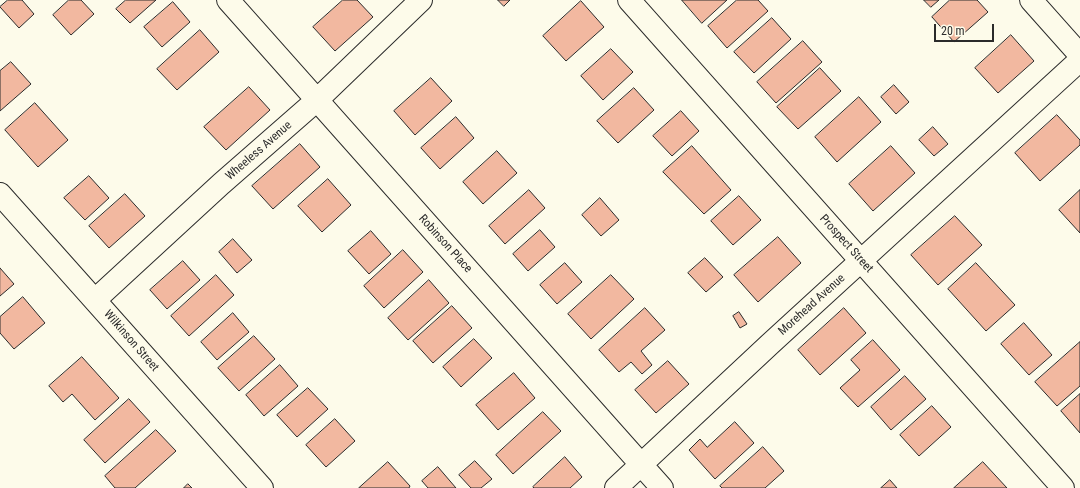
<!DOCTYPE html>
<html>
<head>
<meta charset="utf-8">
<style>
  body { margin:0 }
  #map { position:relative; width:1080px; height:488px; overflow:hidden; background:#fdfbea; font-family:"Roboto Condensed",sans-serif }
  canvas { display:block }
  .scale { position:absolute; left:934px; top:24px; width:60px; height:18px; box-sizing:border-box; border:2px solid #2b2b2b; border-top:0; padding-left:5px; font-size:12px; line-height:14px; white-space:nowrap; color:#2b2b2b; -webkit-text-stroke:3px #fdfbea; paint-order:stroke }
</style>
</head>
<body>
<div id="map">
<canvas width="1080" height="488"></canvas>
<div class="scale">20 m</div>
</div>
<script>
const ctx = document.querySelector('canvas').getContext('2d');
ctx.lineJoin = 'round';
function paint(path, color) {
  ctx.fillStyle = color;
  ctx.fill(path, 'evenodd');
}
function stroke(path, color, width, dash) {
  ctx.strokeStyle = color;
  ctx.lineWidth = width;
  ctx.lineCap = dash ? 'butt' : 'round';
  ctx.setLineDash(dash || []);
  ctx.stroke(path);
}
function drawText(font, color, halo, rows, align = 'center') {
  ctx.font = font + ' "Roboto Condensed",sans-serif';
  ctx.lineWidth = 3;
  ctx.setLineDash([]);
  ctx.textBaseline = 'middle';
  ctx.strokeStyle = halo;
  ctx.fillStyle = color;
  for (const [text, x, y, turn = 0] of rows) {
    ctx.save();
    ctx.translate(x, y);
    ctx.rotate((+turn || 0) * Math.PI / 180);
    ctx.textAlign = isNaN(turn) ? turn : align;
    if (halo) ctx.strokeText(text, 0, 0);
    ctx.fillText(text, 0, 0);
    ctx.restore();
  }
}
const building = new Path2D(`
  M 8,0 L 22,0 L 34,14 L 19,28 L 0,7 Z
  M 69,0 L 81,0 L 94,14 L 71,35 L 53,15 Z
  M 126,0 L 156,0 L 130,23 L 116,9 Z
  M 343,0 L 357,0 L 373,17 L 335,51 L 313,27 Z
  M 498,0 L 510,0 L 504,6 Z
  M 682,0 L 727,0 L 702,23 Z
  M 737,0 L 758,0 L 768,11 L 727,48 L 708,26 Z
  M 924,0 L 939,0 L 931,7 Z
  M 950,0 L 977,0 L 988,12 L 954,42 L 932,17 Z
  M 581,1 L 604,27 L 566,61 L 543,36 Z
  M 173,2 L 190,22 L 162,47 L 144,27 Z
  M 772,18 L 791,39 L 754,73 L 734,52 Z
  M 200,30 L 219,52 L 177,90 L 157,69 Z
  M 1011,35 L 1034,61 L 998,93 L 975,68 Z
  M 803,41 L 822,62 L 776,103 L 757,82 Z
  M 611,49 L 633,72 L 603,100 L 581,76 Z
  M 11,62 L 31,84 L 0,111 L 0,71 Z
  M 820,68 L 841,91 L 798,129 L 777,107 Z
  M 431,78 L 452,101 L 415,135 L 394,111 Z
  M 894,85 L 909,102 L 896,114 L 881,97 Z
  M 249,87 L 270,110 L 226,150 L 204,127 Z
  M 634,88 L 654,110 L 618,143 L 597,121 Z
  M 859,97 L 881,122 L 837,162 L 815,137 Z
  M 35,103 L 68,140 L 38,167 L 5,130 Z
  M 681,111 L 699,131 L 672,156 L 653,136 Z
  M 1057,115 L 1080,140 L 1080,145 L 1040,181 L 1015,153 Z
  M 456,117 L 474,138 L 440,169 L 421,148 Z
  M 933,127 L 948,144 L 934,156 L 919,140 Z
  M 300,144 L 320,167 L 273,209 L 252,186 Z
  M 692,146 L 731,190 L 704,214 L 663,172 Z
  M 891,146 L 915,173 L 873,211 L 849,184 Z
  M 497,151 L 517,173 L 483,204 L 463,182 Z
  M 89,176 L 109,198 L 85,220 L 64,198 Z
  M 328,179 L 351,205 L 322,232 L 298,206 Z
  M 529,190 L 545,208 L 505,244 L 489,226 Z
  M 1080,190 L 1080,233 L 1059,210 Z
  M 125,194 L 145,216 L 109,248 L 89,226 Z
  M 739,196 L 761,220 L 733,245 L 711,221 Z
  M 600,198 L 619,220 L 601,236 L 582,215 Z
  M 955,216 L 982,245 L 938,285 L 911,255 Z
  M 540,230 L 555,247 L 528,271 L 513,254 Z
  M 371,231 L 391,254 L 369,274 L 348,251 Z
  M 778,237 L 801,263 L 758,302 L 734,275 Z
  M 233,239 L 252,260 L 237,273 L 219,252 Z
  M 403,250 L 423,272 L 384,308 L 364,286 Z
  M 705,258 L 723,277 L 706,292 L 688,273 Z
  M 183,261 L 200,280 L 167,309 L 150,290 Z
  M 565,263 L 582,282 L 557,304 L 540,285 Z
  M 976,263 L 1015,305 L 986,331 L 948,289 Z
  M 0,268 L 14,284 L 0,296 Z
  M 216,275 L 234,295 L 189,336 L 171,316 Z
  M 611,275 L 634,299 L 591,339 L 568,314 Z
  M 429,280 L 449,303 L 408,340 L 388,318 Z
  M 23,297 L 45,323 L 14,349 L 0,333 L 0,317 Z
  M 452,306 L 472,328 L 433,363 L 413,341 Z
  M 645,308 L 665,330 L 641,351 L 652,365 L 642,374 L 631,362 L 619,372 L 599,350 Z
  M 844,308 L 866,333 L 820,375 L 798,350 Z
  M 739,312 L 747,324 L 740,328 L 733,316 Z
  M 233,313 L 249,332 L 217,360 L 201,342 Z
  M 1024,323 L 1052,355 L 1029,375 L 1001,344 Z
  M 254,336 L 275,359 L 239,391 L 218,368 Z
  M 474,339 L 492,358 L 461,387 L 443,367 Z
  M 873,340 L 900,370 L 858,407 L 840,388 L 860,370 L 851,360 Z
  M 1080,342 L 1080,386 L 1057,406 L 1035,382 Z
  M 82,357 L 119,398 L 95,420 L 72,394 L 63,402 L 49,386 Z
  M 668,361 L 689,384 L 656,413 L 635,390 Z
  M 280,365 L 298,386 L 264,416 L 246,395 Z
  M 514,373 L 535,398 L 498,430 L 476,405 Z
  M 905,376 L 926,399 L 891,430 L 871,407 Z
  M 308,388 L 328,409 L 297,437 L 277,415 Z
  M 1080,394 L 1080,433 L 1061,411 Z
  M 129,399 L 150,422 L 105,463 L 84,440 Z
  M 932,406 L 951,427 L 919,456 L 900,435 Z
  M 543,412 L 561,431 L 513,474 L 496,455 Z
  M 335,419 L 355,441 L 326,467 L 306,445 Z
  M 735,422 L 754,443 L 715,479 L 689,450 L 700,439 L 707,447 Z
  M 156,430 L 176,451 L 135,488 L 115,488 L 105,476 Z
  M 763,447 L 784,471 L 765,488 L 722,488 L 720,486 Z
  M 565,457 L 582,477 L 570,488 L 534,488 L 533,487 Z
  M 475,461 L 492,479 L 481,488 L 471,488 L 459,475 Z
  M 388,462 L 410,486 L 409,488 L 359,488 Z
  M 983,462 L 1007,488 L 954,488 Z
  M 438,467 L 456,488 L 428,488 L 422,481 Z
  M 890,480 L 897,488 L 881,488 Z
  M 188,484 L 192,488 L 184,488 Z`);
const minor = new Path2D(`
  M 228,0 L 662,488
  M 629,0 L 1063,488
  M 1031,0 L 1080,55
  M 0,194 L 262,488
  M 95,300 L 221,184 L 317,100 L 421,0
  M 616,488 L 770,344 L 1080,60`);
const streetNames = [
  ["Wheeless Avenue",259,151,-41],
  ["Robinson Place",445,244,48],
  ["Prospect Street",846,244,48],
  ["Morehead Avenue",812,305,-42],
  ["Wilkinson Street",131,341,49]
];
paint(building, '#f2b8a0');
stroke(building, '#2b2b2b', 1);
stroke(minor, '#2b2b2b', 24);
stroke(minor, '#fdfbea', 22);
drawText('12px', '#2b2b2b', '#fdfbea', streetNames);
</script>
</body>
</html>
